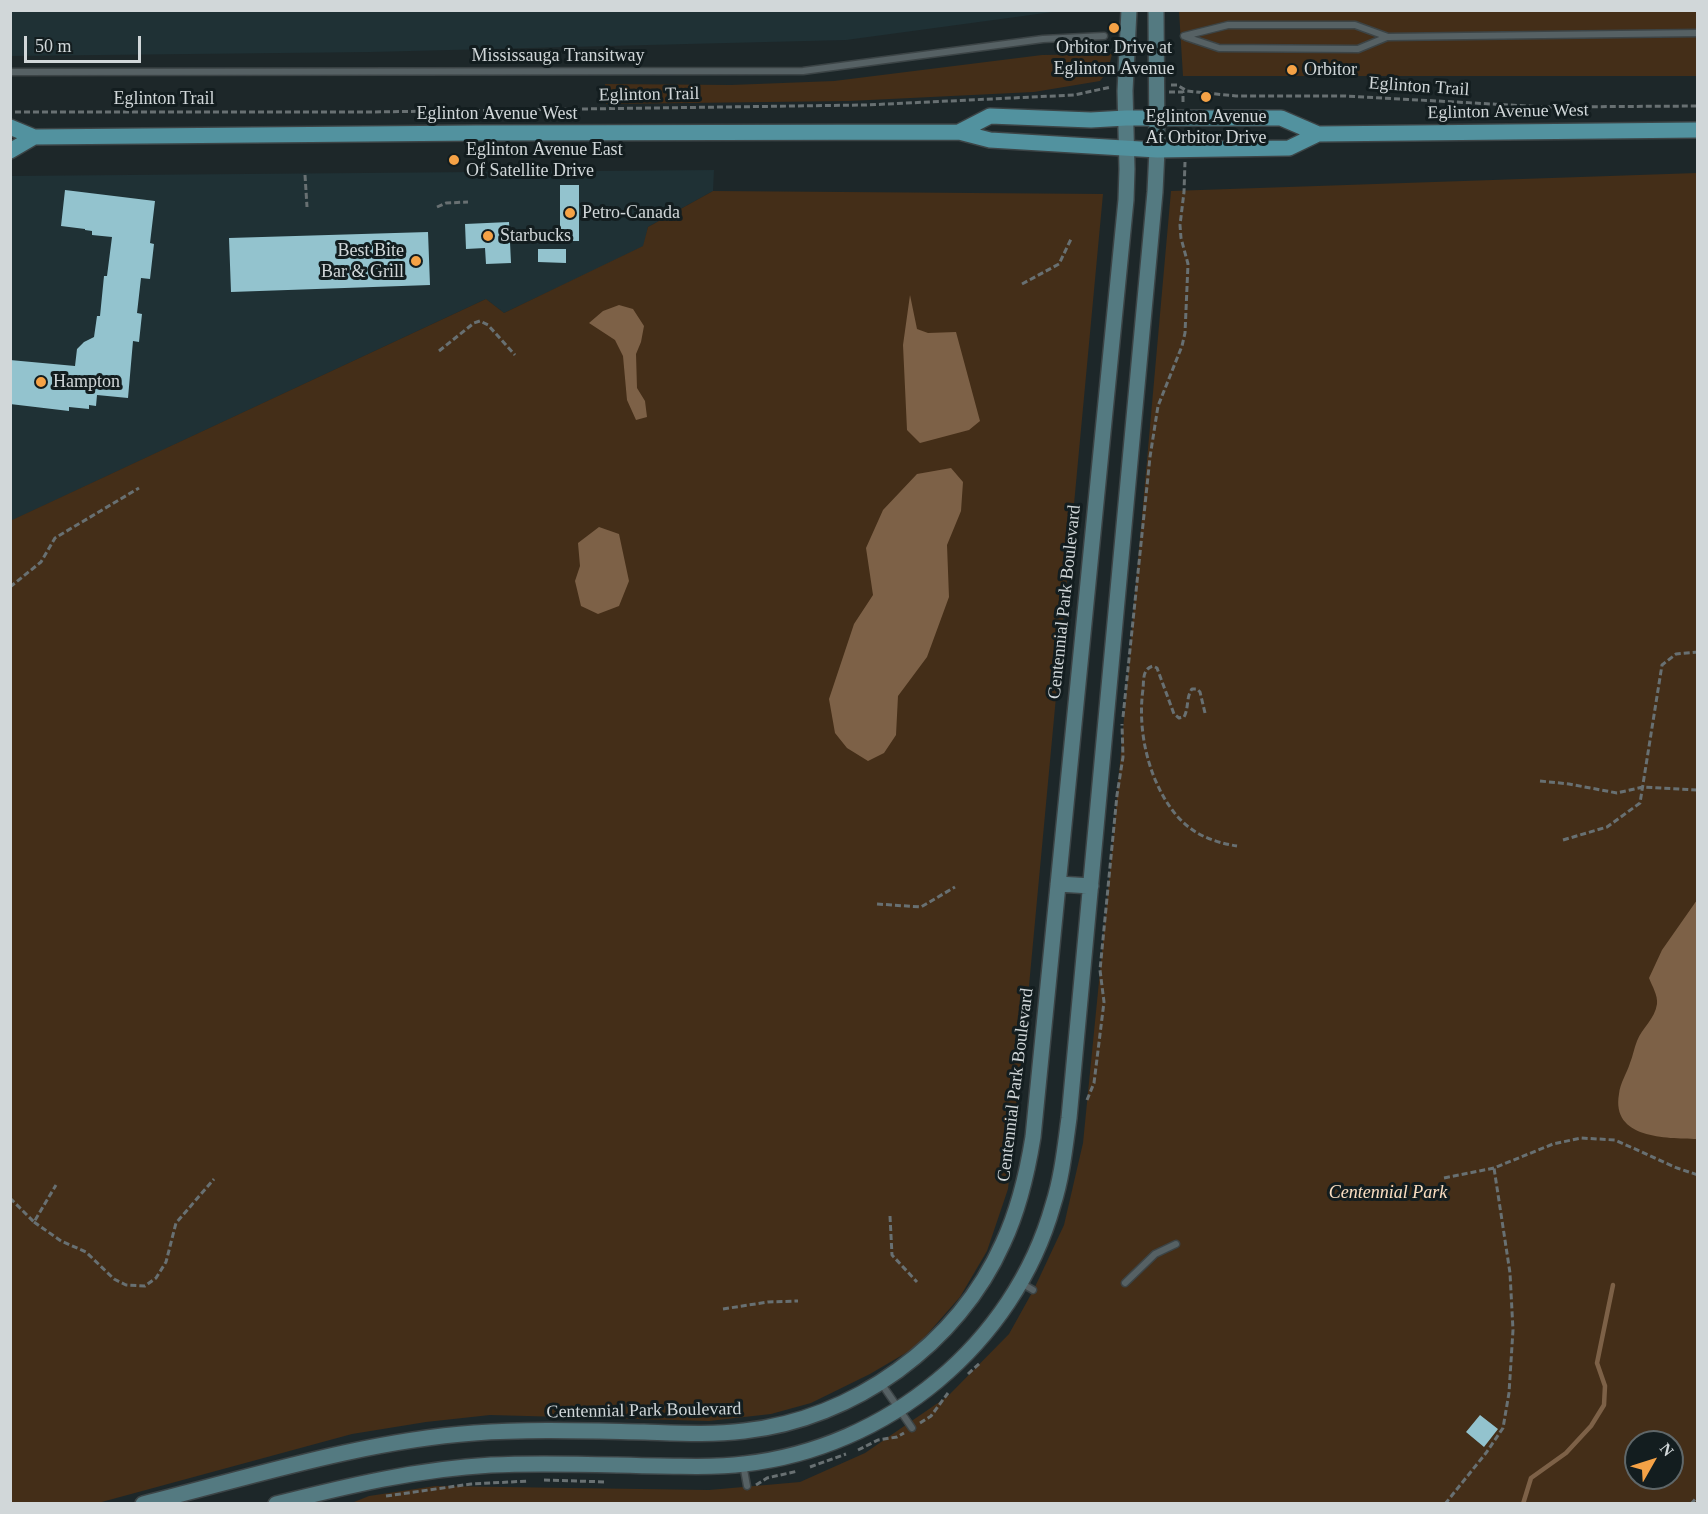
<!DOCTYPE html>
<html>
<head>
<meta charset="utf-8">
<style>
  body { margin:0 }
  #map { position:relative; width:1708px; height:1514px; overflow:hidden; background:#1d2729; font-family:Georgia,serif }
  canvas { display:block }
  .frame { position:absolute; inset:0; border:12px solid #d1d7d9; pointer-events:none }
  .north { position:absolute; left:1624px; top:1430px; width:60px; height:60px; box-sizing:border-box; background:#131d1f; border:2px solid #5f6769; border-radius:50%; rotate:51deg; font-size:16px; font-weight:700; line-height:24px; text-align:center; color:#d1d7d9 }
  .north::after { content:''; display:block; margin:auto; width:21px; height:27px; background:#f5a246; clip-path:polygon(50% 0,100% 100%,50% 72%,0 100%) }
  .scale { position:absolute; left:24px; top:36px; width:117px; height:27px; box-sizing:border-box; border:3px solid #d1d7d9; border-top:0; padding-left:8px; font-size:18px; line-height:21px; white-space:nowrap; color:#d1d7d9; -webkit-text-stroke:4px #131d1f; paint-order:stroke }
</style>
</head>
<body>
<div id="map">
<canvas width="1708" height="1514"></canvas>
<div class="frame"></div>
<div class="north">N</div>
<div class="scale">50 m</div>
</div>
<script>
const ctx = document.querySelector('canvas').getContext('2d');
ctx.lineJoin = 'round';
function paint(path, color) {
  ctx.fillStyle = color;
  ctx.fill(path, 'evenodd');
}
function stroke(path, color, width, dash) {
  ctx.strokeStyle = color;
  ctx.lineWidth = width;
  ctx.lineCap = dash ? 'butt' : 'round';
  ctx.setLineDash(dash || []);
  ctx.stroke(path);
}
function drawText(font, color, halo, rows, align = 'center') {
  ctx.font = font + ' Georgia,serif';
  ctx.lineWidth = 6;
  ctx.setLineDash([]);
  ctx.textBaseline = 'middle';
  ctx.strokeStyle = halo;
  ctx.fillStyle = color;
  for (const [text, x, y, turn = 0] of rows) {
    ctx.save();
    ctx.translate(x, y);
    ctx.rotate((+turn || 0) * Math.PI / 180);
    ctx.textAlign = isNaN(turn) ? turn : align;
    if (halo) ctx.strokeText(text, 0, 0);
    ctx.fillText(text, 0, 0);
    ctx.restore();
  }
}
const built = new Path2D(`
  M 10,11 L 11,10 L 1060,11 L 846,40 L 371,52 L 11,56 Z
  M 714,170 L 713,191 L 648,227 L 644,246 L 595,270 L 504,313 L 486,299 L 11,521 L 10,176 Z`);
const green = new Path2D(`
  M 1179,11 L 1697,11 L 1697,76 L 1183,76 Z
  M 1112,54 L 1108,71 L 1100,81 L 1034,92 L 849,101 L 606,104 L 605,84 L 731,85 L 834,81 L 1042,55 Z
  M 1697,173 L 1697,1503 L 349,1504 L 369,1496 L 435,1486 L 709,1490 L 800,1482 L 865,1453 L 948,1396 L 1009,1334 L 1034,1289 L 1064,1225 L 1083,1143 L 1114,830 L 1171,191 ZM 1636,1442 L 1672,1442 L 1672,1478 L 1636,1478 Z
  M 713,191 L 1103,194 L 1020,1082 L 1008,1189 L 987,1251 L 960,1297 L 916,1347 L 870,1374 L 811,1403 L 771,1414 L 709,1421 L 490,1415 L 426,1422 L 352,1434 L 98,1503 L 11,1503 L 10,521 L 486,299 L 504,313 L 643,246 L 648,227 Z`);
const water = new Path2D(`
  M 910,295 L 917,329 L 928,333 L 956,332 L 980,421 L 969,430 L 920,443 L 907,430 L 903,345 Z
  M 619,305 L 633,309 L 644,326 L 641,342 L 636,354 L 637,388 L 645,401 L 647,417 L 636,420 L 627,400 L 623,356 L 615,340 L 589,323 L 603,311 Z
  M 951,468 L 963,482 L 961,511 L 947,545 L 949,597 L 927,657 L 898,696 L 896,735 L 884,753 L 868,761 L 847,748 L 835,733 L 829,699 L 854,624 L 873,595 L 866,548 L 883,510 L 917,474 Z
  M 599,527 L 619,534 L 629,581 L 619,606 L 598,614 L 581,606 L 575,581 L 580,566 L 578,543 Z
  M 1697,900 L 1697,1139 C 1666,1138 1611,1139 1619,1094 C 1620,1083 1627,1073 1630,1063 C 1633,1056 1634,1048 1637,1041 C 1642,1028 1655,1019 1657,1004 C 1658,995 1652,986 1649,978 L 1662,950 Z`);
const stream = new Path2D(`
  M 1523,1504 L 1531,1478 L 1566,1453 L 1591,1426 L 1604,1405 L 1605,1386 L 1597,1363 L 1613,1285`);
const building = new Path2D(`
  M 560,185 L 579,185 L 579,241 L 560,241 Z
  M 65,190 L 155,201 L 150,243 L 154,244 L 150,279 L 141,278 L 137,313 L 142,314 L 139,342 L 133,341 L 128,398 L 97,395 L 96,406 L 89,405 L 89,409 L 69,407 L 69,411 L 10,404 L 10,360 L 75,366 L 77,349 L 84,342 L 94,337 L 97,316 L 100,316 L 104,276 L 107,276 L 112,237 L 92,235 L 92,231 L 85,230 L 85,229 L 61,226 Z
  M 509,222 L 511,263 L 486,264 L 485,248 L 466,249 L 465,224 Z
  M 428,232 L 430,285 L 231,292 L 229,238 Z
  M 538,249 L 566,249 L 566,263 L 538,262 Z
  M 1480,1415 L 1498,1429 L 1484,1447 L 1466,1432 Z`);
const path = new Path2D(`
  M 1171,85 L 1177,85 L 1187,91 L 1236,96 L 1346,96 L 1546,107 L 1698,106
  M 1169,92 L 1183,92 L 1183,105
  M 15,112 L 368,112 L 866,105 L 1074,95 L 1111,87
  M 305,175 L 307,207
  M 437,207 L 446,203 L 468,202
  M 1022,284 L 1059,264 L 1072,237
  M 439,351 L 474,323 L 480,321 L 488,325 L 515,355
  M 10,587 L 41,562 L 55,538 L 139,488
  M 1205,713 L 1200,692 L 1197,689 L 1192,689 C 1186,697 1189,708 1184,717 L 1179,718 L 1174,714 L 1157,668 L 1153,666 C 1142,669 1144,680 1143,689 C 1137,732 1149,783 1177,816 C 1194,835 1213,842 1237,846
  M 1123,717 L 1150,457 L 1158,406 L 1182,346 L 1185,333 L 1188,264 L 1181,238 L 1180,225 L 1184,192 L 1185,162
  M 1540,781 L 1569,784 L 1617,793 L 1643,787 L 1698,790
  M 1563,840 L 1607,827 L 1640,803 L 1662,665 L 1676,654 L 1698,652
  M 877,904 L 921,907 L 955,887
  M 1087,1100 L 1094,1083 L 1104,1002 L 1100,970 L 1117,795 L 1123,757 L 1122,724
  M 1444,1178 L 1494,1168 L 1553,1144 L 1581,1138 L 1615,1140 L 1677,1168 L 1698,1175
  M 10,1198 L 34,1222 L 56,1185
  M 890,1216 L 892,1255 L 917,1282
  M 34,1222 L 61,1241 L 86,1252 L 114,1279 L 126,1285 L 145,1286 L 156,1278 L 166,1262 L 176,1223 L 214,1179
  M 723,1309 L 768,1302 L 798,1301
  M 968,1374 L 981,1362
  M 920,1423 L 931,1416 L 948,1393
  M 858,1450 L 878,1440 L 897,1437 L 904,1433
  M 810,1467 L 846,1454
  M 544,1480 L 607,1482
  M 756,1485 L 767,1478 L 798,1471
  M 386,1496 L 471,1484 L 529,1481
  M 1445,1504 L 1486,1453 L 1503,1428 L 1509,1393 L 1513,1330 L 1510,1273 L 1494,1168
  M 1691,1504 L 1698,1496`);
const lane = new Path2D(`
  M 1184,36 L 1228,25 L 1355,25 L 1388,37 L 1698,33
  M 1186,37 L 1219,48 L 1358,49 L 1387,37
  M 10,72 L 803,71 L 1043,39 L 1104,36
  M 1021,1283 L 1033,1290
  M 1125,1283 L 1155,1254 L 1176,1244
  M 881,1383 L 912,1428
  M 743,1464 L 747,1486`);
const secondary = new Path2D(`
  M 1058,884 L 1091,886
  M 143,1504 C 251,1477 363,1441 474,1433 C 530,1429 588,1431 644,1432 C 677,1433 711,1435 744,1431 C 854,1419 958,1344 1003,1243 C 1019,1209 1027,1174 1033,1137 L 1126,200 L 1127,169 L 1125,91 L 1129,10
  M 276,1504 C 347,1486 418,1469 491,1465 C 547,1462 603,1465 660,1466 C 687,1466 716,1468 744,1464 C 887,1448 1014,1344 1053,1205 C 1062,1177 1065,1147 1069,1118 L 1155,192 L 1157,150 L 1156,10`);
const primary = new Path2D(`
  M 10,127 L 34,137 L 476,133 L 959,132 L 990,140 L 1157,150 L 1289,148 L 1318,134 L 1698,130
  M 959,132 L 990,116 L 1091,120 L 1126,118 L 1281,118 L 1318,134
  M 10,151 L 34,137`);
const markers = [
  [1114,28,6,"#f5a246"],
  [1292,70,6,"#f5a246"],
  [1206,97,6,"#f5a246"],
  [454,160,6,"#f5a246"],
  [570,213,6,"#f5a246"],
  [488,236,6,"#f5a246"],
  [416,261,6,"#f5a246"],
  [41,382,6,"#f5a246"]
];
const poiNames = [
  ["Orbitor Drive at",1114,48,"center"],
  ["Eglinton Avenue",1114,69,"center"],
  ["Orbitor",1304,70],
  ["Eglinton Avenue",1206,117,"center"],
  ["At Orbitor Drive",1206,138,"center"],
  ["Eglinton Avenue East",466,150],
  ["Of Satellite Drive",466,171],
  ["Petro-Canada",582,213],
  ["Starbucks",500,236],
  ["Best Bite",404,251,"right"],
  ["Bar & Grill",404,272,"right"],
  ["Hampton",53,382]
];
const streetNames = [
  ["Mississauga Transitway",558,56],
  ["Eglinton Trail",1419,87,4],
  ["Eglinton Trail",649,95,-1],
  ["Eglinton Trail",164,99],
  ["Eglinton Avenue West",1508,112,-1],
  ["Eglinton Avenue West",497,114],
  ["Centennial Park Boulevard",1065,602,-84],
  ["Centennial Park Boulevard",1016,1085,-83],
  ["Centennial Park Boulevard",644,1411,-1]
];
const parkNames = [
  ["Centennial Park",1388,1193]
];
paint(built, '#1f3135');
paint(green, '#442e18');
paint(water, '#7d6147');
stroke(stream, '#7d6147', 4.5);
paint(building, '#93c3ce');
stroke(lane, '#3c4446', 9);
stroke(secondary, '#3c4446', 18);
stroke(primary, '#3c4446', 18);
stroke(path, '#687072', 3, [6, 3]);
stroke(lane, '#566164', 6);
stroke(secondary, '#547a81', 15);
stroke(primary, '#52929f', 15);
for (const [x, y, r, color] of markers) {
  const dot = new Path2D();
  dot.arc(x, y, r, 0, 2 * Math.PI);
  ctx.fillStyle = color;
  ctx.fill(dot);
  stroke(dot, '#131d1f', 2);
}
drawText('18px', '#d1d7d9', '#131d1f', poiNames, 'left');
drawText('18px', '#d1d7d9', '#131d1f', streetNames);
drawText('italic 18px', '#fbdec1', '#131d1f', parkNames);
</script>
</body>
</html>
